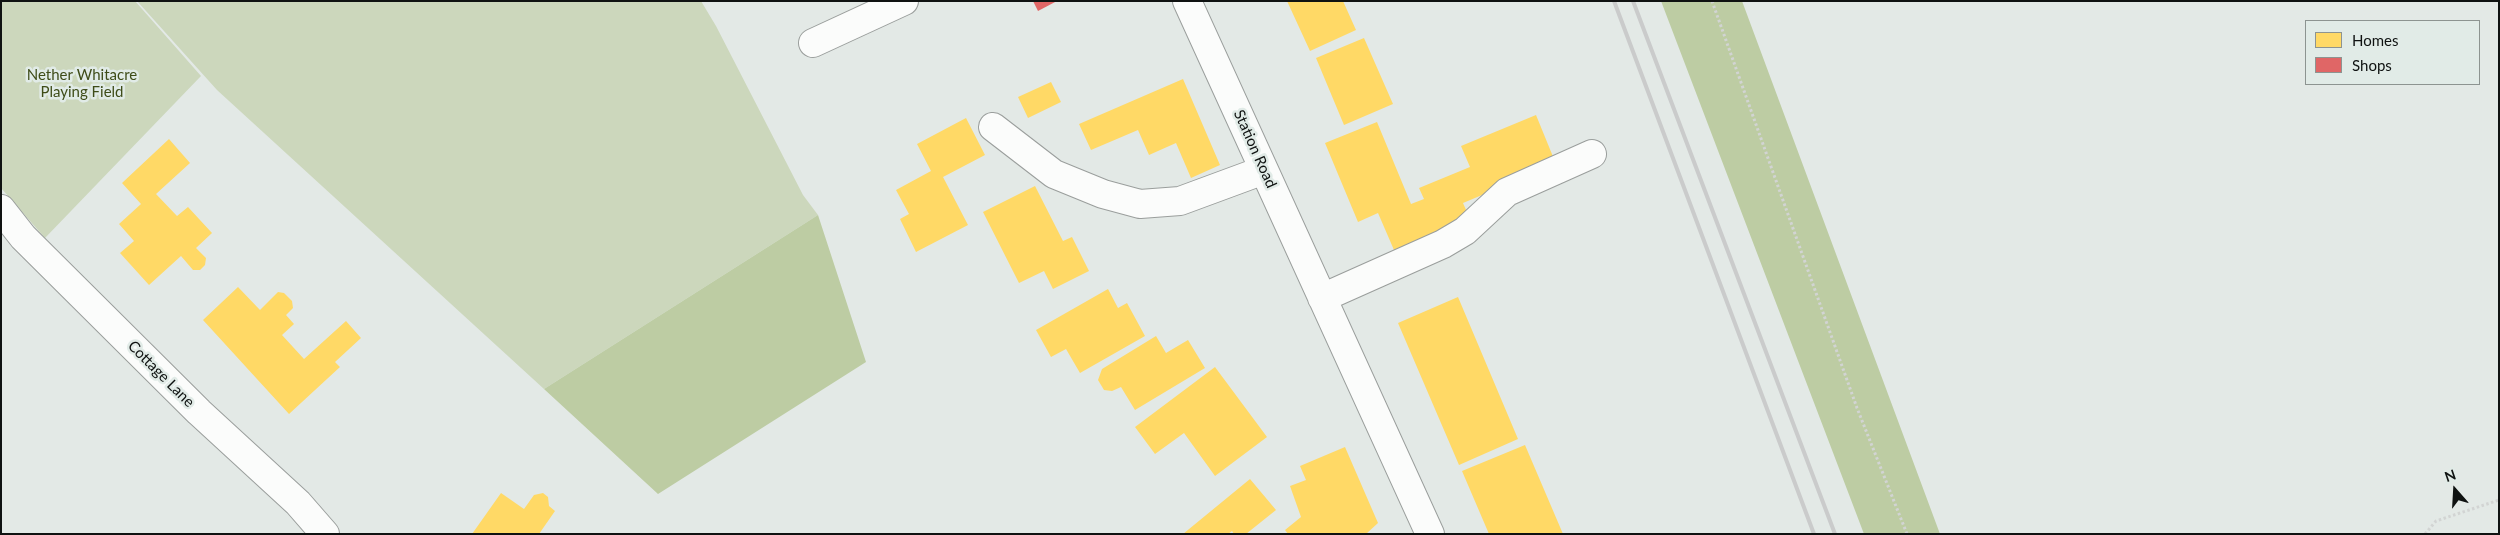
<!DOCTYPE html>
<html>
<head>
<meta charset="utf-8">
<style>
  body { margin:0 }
  #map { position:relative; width:2500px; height:535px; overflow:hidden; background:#e3e9e6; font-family:Lato,sans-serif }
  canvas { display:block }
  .frame { position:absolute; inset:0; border:2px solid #0f1211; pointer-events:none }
  .legend { position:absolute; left:2305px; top:20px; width:175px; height:65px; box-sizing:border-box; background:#e1ebe7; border:1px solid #8d9491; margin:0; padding:6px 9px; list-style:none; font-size:15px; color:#0f1211 }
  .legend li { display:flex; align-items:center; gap:10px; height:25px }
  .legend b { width:25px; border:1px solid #8d9491 }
  .north { position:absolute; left:2430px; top:465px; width:50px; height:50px; -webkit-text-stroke:4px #e1ebe7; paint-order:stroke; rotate:341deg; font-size:14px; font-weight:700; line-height:20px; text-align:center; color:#0f1211 }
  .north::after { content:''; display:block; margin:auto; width:18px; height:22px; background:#0f1211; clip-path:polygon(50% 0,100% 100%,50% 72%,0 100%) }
</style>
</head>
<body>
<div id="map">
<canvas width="2500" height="535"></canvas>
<div class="frame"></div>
<ul class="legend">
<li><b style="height:14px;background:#ffd966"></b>Homes</li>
<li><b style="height:14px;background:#e06666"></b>Shops</li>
</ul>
<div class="north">N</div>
</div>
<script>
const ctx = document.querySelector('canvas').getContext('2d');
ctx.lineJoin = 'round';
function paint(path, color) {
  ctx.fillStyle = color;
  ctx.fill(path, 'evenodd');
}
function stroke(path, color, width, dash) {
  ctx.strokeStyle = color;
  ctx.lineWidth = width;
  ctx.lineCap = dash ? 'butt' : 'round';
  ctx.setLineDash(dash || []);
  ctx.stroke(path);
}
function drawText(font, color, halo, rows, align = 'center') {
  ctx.font = font + ' Lato,sans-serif';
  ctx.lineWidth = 5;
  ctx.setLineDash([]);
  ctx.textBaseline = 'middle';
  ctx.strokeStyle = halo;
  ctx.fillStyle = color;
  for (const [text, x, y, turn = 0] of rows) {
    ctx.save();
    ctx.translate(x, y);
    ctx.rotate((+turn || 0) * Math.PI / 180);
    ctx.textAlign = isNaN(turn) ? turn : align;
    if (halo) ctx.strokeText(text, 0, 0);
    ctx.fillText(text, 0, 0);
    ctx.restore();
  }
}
const green = new Path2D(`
  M 1,1 L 135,1 L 201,76 L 45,238 L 1,188 Z
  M 137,1 L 701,1 L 716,26 L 803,195 L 818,215 L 544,389 L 217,90 Z`);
const forest = new Path2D(`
  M 1661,1 L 1742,1 L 1940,534 L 1864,534 Z
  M 818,215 L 866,362 L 658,494 L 544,389 Z`);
const homes = new Path2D(`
  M 1287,1 L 1343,1 L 1356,30 L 1310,51 Z
  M 1364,38 L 1393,104 L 1344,125 L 1316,58 Z
  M 1183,79 L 1220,165 L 1191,178 L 1176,143 L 1149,155 L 1138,130 L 1091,150 L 1079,124 Z
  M 1051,82 L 1061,102 L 1028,118 L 1018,97 Z
  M 1536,115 L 1556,164 L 1463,203 L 1470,219 L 1394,250 L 1378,213 L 1358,222 L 1325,143 L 1377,122 L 1411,204 L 1424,199 L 1419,188 L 1470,167 L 1461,146 Z
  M 966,118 L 985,155 L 943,177 L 968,225 L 916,252 L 900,219 L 909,214 L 896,190 L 931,171 L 917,144 Z
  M 169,139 L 190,163 L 156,194 L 177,216 L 188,207 L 212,233 L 196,248 L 206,258 L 205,265 L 200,270 L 193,270 L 181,256 L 149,285 L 120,253 L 134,241 L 119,224 L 141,204 L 122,183 Z
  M 1035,186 L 1063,241 L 1072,237 L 1089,271 L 1053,289 L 1044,271 L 1019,283 L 983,212 Z
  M 238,287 L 260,310 L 278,292 L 284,293 L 292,301 L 293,308 L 286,315 L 294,324 L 282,335 L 304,359 L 346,321 L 361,338 L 335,362 L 340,367 L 289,414 L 203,320 Z
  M 1108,289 L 1118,308 L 1127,303 L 1145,336 L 1080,373 L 1066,349 L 1051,357 L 1036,330 Z
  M 1458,297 L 1518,439 L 1459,465 L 1398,323 Z
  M 1156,336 L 1166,353 L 1188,340 L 1205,368 L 1135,410 L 1121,387 L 1112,391 L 1104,390 L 1098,380 L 1102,369 Z
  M 1215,367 L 1267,437 L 1215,476 L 1184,433 L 1155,454 L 1135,427 Z
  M 1525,445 L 1563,534 L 1489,534 L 1462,471 Z
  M 1345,447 L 1378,523 L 1366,534 L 1288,534 L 1285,530 L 1301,517 L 1290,486 L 1306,480 L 1300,466 Z
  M 1250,479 L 1276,510 L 1246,534 L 1234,534 L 1232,531 L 1228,534 L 1183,534 Z
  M 501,493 L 524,509 L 534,495 L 543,493 L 548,497 L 549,506 L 555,511 L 539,534 L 472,534 Z`);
const shops = new Path2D(`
  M 1033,1 L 1057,1 L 1038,11 Z`);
const path = new Path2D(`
  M 1712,1 L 1857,408 L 1907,534
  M 2425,534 L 2436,521 L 2499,500`);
const minor = new Path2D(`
  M 1187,1 L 1430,534
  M 813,43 L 904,1
  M 993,127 L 1054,174 L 1103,194 L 1140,204 L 1180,201 L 1264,170
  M 1,209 L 23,237 L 199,412 L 298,503 L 325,534
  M 1322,298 L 1443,244 L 1465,231 L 1507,192 L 1592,154`);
const rail = new Path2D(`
  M 1614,1 L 1814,534
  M 1633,1 L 1835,534`);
const parkNames = [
  ["Nether Whitacre",82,75],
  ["Playing Field",82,92]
];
const streetNames = [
  ["Station Road",1255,149,66],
  ["Cottage Lane",161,374,45]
];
paint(green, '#ccd7bc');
paint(forest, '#bdcca3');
paint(homes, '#ffd966');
paint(shops, '#e06666');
stroke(minor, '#9a9e9c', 30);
stroke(path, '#d2d4d3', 3, [2.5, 2.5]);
stroke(minor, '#fbfcfb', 28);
stroke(rail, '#cacbcb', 4);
drawText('15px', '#3e4c18', '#e1ebe7', parkNames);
drawText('15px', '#0f1211', '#e1ebe7', streetNames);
</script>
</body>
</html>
